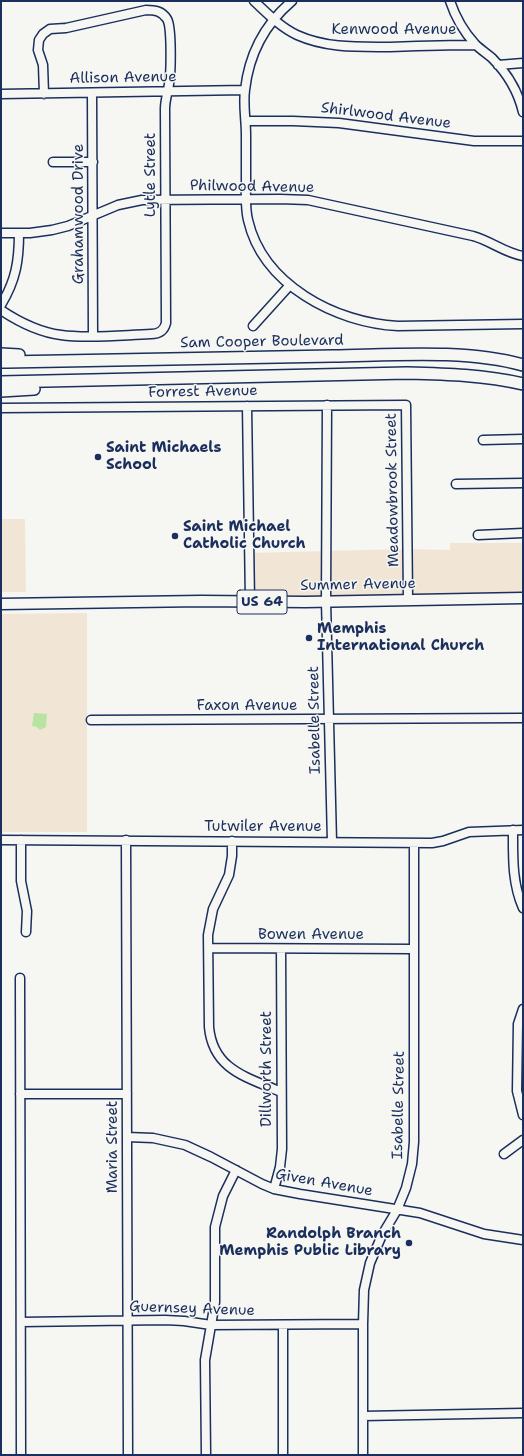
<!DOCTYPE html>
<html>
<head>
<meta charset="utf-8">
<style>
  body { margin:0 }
  #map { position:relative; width:524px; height:1456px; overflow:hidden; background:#f6f6f2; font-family:"Shantell Sans",sans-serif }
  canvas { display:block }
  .frame { position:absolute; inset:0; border:2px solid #1b2f5e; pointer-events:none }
</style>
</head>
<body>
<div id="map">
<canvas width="524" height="1456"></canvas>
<div class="frame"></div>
</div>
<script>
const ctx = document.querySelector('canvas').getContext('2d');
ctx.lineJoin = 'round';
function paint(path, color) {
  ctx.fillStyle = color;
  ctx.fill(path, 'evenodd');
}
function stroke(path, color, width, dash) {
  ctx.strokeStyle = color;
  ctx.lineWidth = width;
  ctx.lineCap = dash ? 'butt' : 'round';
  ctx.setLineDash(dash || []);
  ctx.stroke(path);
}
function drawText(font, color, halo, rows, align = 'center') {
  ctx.font = font + ' "Shantell Sans",sans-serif';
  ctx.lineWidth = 3;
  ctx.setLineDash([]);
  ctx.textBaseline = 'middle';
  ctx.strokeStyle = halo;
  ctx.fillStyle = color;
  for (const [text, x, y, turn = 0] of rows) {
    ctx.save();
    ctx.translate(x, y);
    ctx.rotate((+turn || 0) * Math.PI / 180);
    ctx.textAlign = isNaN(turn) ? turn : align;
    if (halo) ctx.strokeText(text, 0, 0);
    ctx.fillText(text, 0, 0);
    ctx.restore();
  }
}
const built = new Path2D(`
  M 1,519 L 25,519 L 26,592 L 1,592 Z
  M 450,543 L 523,543 L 523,598 L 250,602 L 249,553 L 405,549 L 450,550 Z
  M 87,613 L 87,832 L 1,832 L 1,614 Z`);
const green = new Path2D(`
  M 34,713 L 47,714 L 46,727 L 40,730 L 37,727 L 32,726 Z`);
const minor = new Path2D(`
  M 254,1 C 267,13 280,27 297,35 C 326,48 356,47 387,47 C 417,46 446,45 475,45
  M 292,1 C 265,24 249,54 245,90 C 243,104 246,120 246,135 C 246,151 246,167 246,183 C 246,195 245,208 248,220 C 263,285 336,323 398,326 L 523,324
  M 450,1 C 455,16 464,32 475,44 C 480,49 486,53 492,58 C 507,73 518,91 523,112
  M 498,65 L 523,63
  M 92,93 L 93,336
  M 1,94 L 245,90
  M 246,121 L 293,121 L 339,123 L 474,141 L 523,141
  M 53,162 L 93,162
  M 1,233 L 30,233 L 52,230 L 68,226 L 118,205 L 142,200 L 280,199 L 308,200 L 473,236 C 491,241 505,253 523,256
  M 1,305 C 16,280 19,261 19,233
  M 1,310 C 19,322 39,332 61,335 C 88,339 123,335 151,334 C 159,334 164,331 166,323 L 165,109 C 165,100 168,92 169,84 C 171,74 172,27 167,19 C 162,11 155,10 146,10 L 66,28 L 50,29 L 43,34 L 39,40 L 38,50 L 43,65 L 44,94
  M 253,326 L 290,285
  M 327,405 L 326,601 L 332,842
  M 247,406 L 250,602
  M 1,408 L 406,405 L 408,599
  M 483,440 L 523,439
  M 456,484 L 523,483
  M 478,535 L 523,533
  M 91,720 L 523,718
  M 513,830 C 513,857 512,883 523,908
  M 1,840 L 432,843 L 443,841 L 469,832 L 523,830
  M 21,840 L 21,881 L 27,911 L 26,932
  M 126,840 L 128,1455
  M 232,841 L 232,856 L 229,875 L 213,909 L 208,935 L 209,1027 C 213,1070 247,1077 281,1092
  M 209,948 L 413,949
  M 20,978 L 21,1455
  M 523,1009 L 518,1024 L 517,1091 L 523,1115
  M 20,1094 L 127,1094
  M 127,1137 L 153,1138 L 185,1145 L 211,1157 L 262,1184 L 274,1189 L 300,1194 L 420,1213 L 484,1234 L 523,1240
  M 504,1154 L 523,1140
  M 274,1189 L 280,1167 L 282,1149 L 281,949
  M 21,1322 L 165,1320 L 184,1321 L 211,1325 L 363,1324
  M 283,1325 L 283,1455
  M 363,1416 L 523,1413
  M 206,1455 L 205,1360 L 215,1302 L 215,1227 L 223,1196 L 236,1170
  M 363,1455 L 363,1324 L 364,1290 L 370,1263 L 382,1235 L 397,1210 L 406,1188 L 412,1164 L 414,1142 L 414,843`);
const major = new Path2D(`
  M 1,604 L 201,601 L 305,602 L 523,598`);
const highway = new Path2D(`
  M 1,354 L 19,355
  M 1,362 C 112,360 223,357 333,356 C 393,355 466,349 523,365
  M 1,382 L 407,373 C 446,374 485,375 523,384
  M 1,391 L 34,389`);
const markers = [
  [98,457,4,"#1b2f5e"],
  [175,536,4,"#1b2f5e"],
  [309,638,4,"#1b2f5e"],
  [409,1243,4,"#1b2f5e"]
];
const shields = [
  [262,602,50]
];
const shieldNames = [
  ["US 64",262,602]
];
const streetNames = [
  ["Kenwood Avenue",394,30],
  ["Allison Avenue",123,78,-1],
  ["Shirlwood Avenue",386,116,7],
  ["Lytle Street",151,175,-90],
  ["Philwood Avenue",252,187,1],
  ["Grahamwood Drive",79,214,-90],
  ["Sam Cooper Boulevard",262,342,-1],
  ["Forrest Avenue",203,392,-1],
  ["Meadowbrook Street",393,490,-91],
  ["Summer Avenue",358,585,-1],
  ["Faxon Avenue",247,706],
  ["Isabelle Street",315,720,-91],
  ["Tutwiler Avenue",263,827],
  ["Bowen Avenue",311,935],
  ["Dillworth Street",267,1069,-90],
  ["Isabelle Street",399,1105,-89],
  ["Maria Street",113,1147,-90],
  ["Given Avenue",324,1183,10],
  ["Guernsey Avenue",192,1309,2]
];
const poiNames = [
  ["Saint Michaels",106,448],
  ["School",106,465],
  ["Saint Michael",183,527],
  ["Catholic Church",183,544],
  ["Memphis",317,629],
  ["International Church",317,646],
  ["Randolph Branch",401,1234,"right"],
  ["Memphis Public Library",401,1251,"right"]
];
paint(built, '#f1e6d6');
paint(green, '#b8e3a0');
stroke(minor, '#1b2f5e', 11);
stroke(major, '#1b2f5e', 13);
stroke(highway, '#1b2f5e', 14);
stroke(minor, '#f6f6f2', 8);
stroke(major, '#f6f6f2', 10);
stroke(highway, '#f6f6f2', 11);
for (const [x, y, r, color] of markers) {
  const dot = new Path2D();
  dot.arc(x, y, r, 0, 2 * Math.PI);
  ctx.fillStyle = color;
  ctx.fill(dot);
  stroke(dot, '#f6f6f2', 1.5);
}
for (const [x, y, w] of shields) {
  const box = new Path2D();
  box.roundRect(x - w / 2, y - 12, w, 24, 3);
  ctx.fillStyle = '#f6f6f2';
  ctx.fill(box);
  stroke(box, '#1b2f5e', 1);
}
drawText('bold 14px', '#1b2f5e', null, shieldNames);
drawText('15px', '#1b2f5e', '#f6f6f2', streetNames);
drawText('bold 15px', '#1b2f5e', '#f6f6f2', poiNames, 'left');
</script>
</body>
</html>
